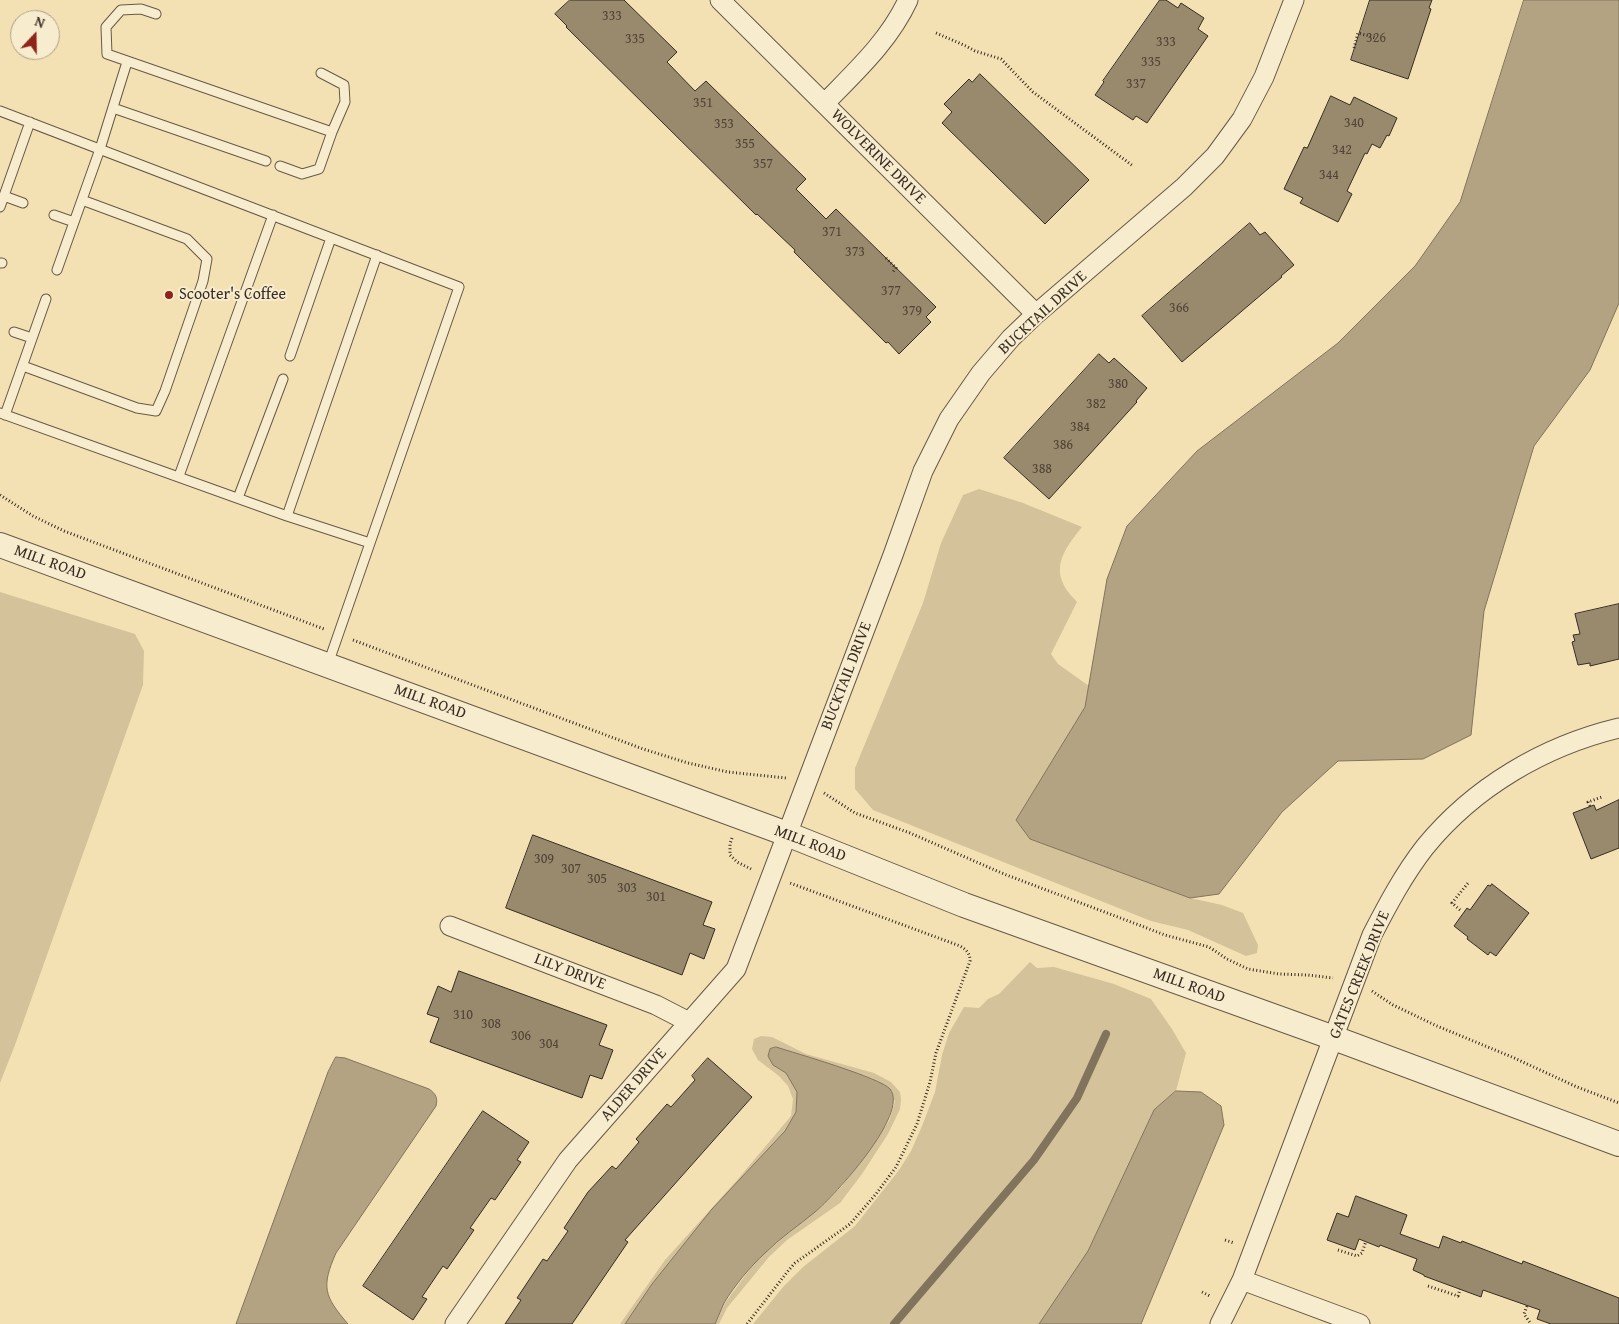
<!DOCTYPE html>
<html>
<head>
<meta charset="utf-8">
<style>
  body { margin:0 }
  #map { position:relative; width:1619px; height:1324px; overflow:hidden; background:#f4e1b3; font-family:"Gentium Book Plus",serif }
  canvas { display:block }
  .north { position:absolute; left:10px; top:10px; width:50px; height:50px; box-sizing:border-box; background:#f8ecce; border:1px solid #ab9f8a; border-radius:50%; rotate:21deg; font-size:14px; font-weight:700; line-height:20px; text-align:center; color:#372c24 }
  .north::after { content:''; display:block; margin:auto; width:18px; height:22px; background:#8f2418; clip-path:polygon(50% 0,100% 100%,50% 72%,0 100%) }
</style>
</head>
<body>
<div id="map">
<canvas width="1619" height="1324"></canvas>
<div class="north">N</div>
</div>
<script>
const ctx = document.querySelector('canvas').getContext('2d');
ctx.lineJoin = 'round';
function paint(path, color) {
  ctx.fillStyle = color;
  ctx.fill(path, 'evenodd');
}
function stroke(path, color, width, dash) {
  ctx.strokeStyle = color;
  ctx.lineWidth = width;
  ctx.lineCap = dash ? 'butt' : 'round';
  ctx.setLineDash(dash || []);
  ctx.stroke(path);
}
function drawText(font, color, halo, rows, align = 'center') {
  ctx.font = font + ' "Gentium Book Plus",serif';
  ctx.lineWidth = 4;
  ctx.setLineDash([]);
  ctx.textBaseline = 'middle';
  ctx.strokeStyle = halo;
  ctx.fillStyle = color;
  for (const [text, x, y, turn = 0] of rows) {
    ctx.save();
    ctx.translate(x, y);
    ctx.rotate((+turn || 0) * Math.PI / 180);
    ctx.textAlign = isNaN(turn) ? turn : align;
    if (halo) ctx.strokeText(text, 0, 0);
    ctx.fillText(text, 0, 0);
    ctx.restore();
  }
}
const green = new Path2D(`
  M 979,489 L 1023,503 L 1082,527 C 1070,542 1053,562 1063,583 C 1065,590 1073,597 1077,602 L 1051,654 L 1058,664 L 1089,686 L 1085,707 L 1016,820 L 1030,839 L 1190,898 L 1222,905 L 1243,913 L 1258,945 L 1257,953 L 1246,956 L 1188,930 L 1151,921 L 873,810 L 855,789 L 855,768 L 923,603 L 941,543 L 963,495 Z
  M 0,592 L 135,634 L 144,651 L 143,685 L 15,1045 L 0,1083 Z
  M 1030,962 L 1037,968 L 1054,967 L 1114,984 L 1151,999 L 1172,1029 L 1186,1053 L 1176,1091 L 1154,1110 L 1088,1251 L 1039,1324 L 753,1324 L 783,1287 L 803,1267 L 855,1226 L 899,1170 L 911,1151 L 922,1126 L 935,1092 L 942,1055 L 949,1033 L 964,1007 L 979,1008 L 988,999 L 999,994 Z
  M 761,1036 L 772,1037 L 806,1054 L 874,1073 L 891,1082 L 900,1092 L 901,1099 L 900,1109 L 888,1134 L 862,1174 L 840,1203 L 787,1240 L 769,1257 L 727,1308 L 719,1324 L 715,1324 L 725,1303 L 750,1269 L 765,1252 L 815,1212 L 842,1186 L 872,1146 L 889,1121 L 895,1101 L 873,1079 L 776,1047 L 770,1049 L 773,1065 L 786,1073 L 797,1092 L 796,1112 L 785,1131 L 712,1209 L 652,1284 L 625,1324 L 620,1324 L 665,1260 L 738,1179 L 791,1116 L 793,1099 L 788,1086 L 779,1076 L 758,1060 L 752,1049 L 754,1039 Z`);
const water = new Path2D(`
  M 1524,0 L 1619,0 L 1619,303 L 1590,370 L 1534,446 L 1484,611 L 1471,735 L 1423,759 L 1338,761 L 1282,812 L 1219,894 L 1190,898 L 1030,839 L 1016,820 L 1085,707 L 1107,579 L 1127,526 L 1197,451 L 1338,343 L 1415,266 L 1460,202 Z
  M 776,1047 C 795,1053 881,1078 890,1089 C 910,1114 834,1196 815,1212 C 798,1226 780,1238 765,1253 C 750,1267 735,1285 724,1303 C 721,1310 718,1317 715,1324 L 625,1324 L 652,1284 L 712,1209 L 785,1131 L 796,1112 L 797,1092 L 786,1073 L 773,1065 L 768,1056 L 770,1049 Z
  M 336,1057 L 345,1058 L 429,1089 C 436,1094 438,1098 436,1106 L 336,1253 C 321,1287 324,1296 348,1324 L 236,1324 L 328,1072 Z
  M 1176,1091 L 1201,1092 L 1221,1106 L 1224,1125 L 1141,1324 L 1039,1324 L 1088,1251 L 1154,1110 Z`);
const stream = new Path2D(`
  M 894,1324 L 1034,1160 L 1077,1098 L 1106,1034`);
const building = new Path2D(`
  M 570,0 L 624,0 L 677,52 L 667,62 L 695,91 L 706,81 L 806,179 L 796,189 L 826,219 L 836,209 L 936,307 L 926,317 L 931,322 L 899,354 L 888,342 L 886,343 L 794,252 L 795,250 L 757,214 L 756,215 L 566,27 L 567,26 L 555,14 Z
  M 1160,0 L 1166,0 L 1178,8 L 1181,3 L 1204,18 L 1198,29 L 1208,36 L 1147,123 L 1136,116 L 1133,120 L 1095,95 L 1104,82 L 1103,81 Z
  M 1370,0 L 1432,0 L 1429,8 L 1431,9 L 1408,79 L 1351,60 Z
  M 980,74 L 1089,180 L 1045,224 L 942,123 L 952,112 L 944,104 L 969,79 L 972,82 Z
  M 1331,96 L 1350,105 L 1354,97 L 1397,118 L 1389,136 L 1387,135 L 1380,148 L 1372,144 L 1367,154 L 1365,153 L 1347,191 L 1352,194 L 1338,222 L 1300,203 L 1303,198 L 1284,189 L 1304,147 L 1307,148 Z
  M 1250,223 L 1260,235 L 1265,232 L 1294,265 L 1281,276 L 1282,277 L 1182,362 L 1142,316 Z
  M 1099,354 L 1109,363 L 1114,358 L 1147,388 L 1136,401 L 1137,402 L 1049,499 L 1004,458 Z
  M 1619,604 L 1619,659 L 1590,666 L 1590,663 L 1578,665 L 1572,642 L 1575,641 L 1573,635 L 1580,634 L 1575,614 Z
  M 1619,800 L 1619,848 L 1591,859 L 1573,813 L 1594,805 L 1596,810 Z
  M 533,835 L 712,902 L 703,925 L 715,929 L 704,959 L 690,953 L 682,975 L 506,908 Z
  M 1492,884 L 1529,913 L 1496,956 L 1490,952 L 1488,955 L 1467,939 L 1468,937 L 1454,926 L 1467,908 L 1470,910 L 1488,885 L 1490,886 Z
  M 459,971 L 607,1025 L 599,1045 L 613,1050 L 602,1079 L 590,1075 L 582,1098 L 430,1042 L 439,1018 L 427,1014 L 438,986 L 451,992 Z
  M 708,1058 L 752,1097 L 625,1240 L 628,1242 L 572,1324 L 505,1324 L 521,1300 L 517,1298 L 543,1259 L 547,1261 L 568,1231 L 564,1228 L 588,1192 L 612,1166 L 616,1169 L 639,1142 L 636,1139 L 667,1104 L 671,1107 L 695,1080 L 692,1076 Z
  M 483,1111 L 529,1142 L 517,1160 L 521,1162 L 495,1200 L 491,1198 L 470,1228 L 474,1230 L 447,1269 L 443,1266 L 422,1297 L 427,1299 L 413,1320 L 363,1286 Z
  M 1356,1196 L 1407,1215 L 1400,1234 L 1439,1248 L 1443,1236 L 1461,1243 L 1462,1241 L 1522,1264 L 1523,1261 L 1619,1298 L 1619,1324 L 1551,1324 L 1537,1319 L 1540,1310 L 1483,1290 L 1481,1297 L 1424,1276 L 1424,1275 L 1413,1270 L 1417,1259 L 1380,1245 L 1379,1247 L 1359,1239 L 1355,1250 L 1327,1240 L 1337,1213 L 1348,1217 Z`);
const path = new Path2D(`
  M 936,33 L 966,46 L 975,51 L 1001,59 L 1033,92 L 1133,166
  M 1354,48 L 1358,33 L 1376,38
  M 886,258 L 896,268 L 892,273
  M 0,495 L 33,516 L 64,531 L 324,629
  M 353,640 L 643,749 L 688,763 L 728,772 L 786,778
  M 824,793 L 855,813 L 910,833 L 1004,874 L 1139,925 L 1165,935 L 1209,947 L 1227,959 L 1248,969 L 1279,974 L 1308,975 L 1333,978
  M 1590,806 L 1588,802 L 1602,797
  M 732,838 L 730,844 L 730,855 L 737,862 L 751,869
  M 1460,910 L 1452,903 L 1468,883
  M 1372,991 L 1393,1005 L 1437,1026 L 1512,1057 L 1577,1087 L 1619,1103
  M 1225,1240 L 1234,1243
  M 1338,1250 L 1357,1256 L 1362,1253 L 1366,1241
  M 1428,1286 L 1458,1296 L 1460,1289
  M 1202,1292 L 1210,1296
  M 1527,1306 L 1524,1314 L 1531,1324
  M 747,1324 L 788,1271 L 795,1263 L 850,1224 L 876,1194 L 896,1167 L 917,1124 L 930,1082 L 936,1053 L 970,961 C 970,954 967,950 960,946 L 790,883`);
const service = new Path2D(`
  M 156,14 L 141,9 L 121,10 L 106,27 L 107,54 L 332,132
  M 113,108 L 266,161
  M 0,111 L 459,287 L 328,664
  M 280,166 L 302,174 L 319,169 L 332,132 L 345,102 L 344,85 L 321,73
  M 4,196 L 23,203
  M 0,207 L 30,122
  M 54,215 L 74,222
  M 0,263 L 2,263
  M 57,270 L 100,149 L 127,62
  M 14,332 L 32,338
  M 290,356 L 331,238
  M 23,366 L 137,408 L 156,411 L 165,391 L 203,281 L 207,259 L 187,239 L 82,200
  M 0,413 L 287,516 L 370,543
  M 5,415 L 46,299
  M 179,476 L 273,215
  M 238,498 L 283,379
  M 287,516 L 377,255`);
const minor = new Path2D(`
  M 720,0 L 1036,314
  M 825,103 C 856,71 889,41 908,0
  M 450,926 L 656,1005 L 689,1022
  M 1242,1280 L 1360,1324
  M 455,1324 L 568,1160 L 736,969 L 893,555 L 923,471 L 949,419 L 981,373 L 1011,338 L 1036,314 L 1184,187 L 1215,156 L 1242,119 L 1264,77 L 1294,0
  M 1220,1324 L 1242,1280 L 1372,935 C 1388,904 1404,874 1425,847 C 1474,787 1544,746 1619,728`);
const tertiary = new Path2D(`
  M 0,545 L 787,834 L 964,905 L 1334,1038 L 1619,1144`);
const markers = [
  [169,295,5,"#8f2418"]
];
const numberNames = [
  ["333",612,16],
  ["326",1376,38],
  ["335",635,39],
  ["333",1166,42],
  ["335",1151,62],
  ["337",1136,84],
  ["351",703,103],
  ["340",1354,123],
  ["353",724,124],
  ["355",745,144],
  ["342",1342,150],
  ["357",763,164],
  ["344",1329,175],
  ["371",832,232],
  ["373",855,252],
  ["377",891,291],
  ["366",1179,308],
  ["379",912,311],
  ["380",1118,384],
  ["382",1096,404],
  ["384",1080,427],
  ["386",1063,445],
  ["388",1042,469],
  ["309",544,859],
  ["307",571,869],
  ["305",597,879],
  ["303",627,888],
  ["301",656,897],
  ["310",463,1015],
  ["308",491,1024],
  ["306",521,1036],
  ["304",549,1044]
];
const streetNames = [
  ["WOLVERINE DRIVE",878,157,45],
  ["BUCKTAIL DRIVE",1043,313,-43],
  ["MILL ROAD",50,563,20],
  ["BUCKTAIL DRIVE",847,676,-69],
  ["MILL ROAD",430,702,20],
  ["MILL ROAD",810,844,21],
  ["LILY DRIVE",570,972,21],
  ["GATES CREEK DRIVE",1360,975,-68],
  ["MILL ROAD",1189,986,20],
  ["ALDER DRIVE",634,1085,-49]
];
const poiNames = [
  ["Scooter's Coffee",179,295]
];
paint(green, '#d4c29b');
paint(water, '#b4a382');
stroke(water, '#82735c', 1);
stroke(stream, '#82735c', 8);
paint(building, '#998a6e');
stroke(building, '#372c24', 1);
stroke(service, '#665948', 11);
stroke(minor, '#665948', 21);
stroke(tertiary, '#665948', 26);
stroke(path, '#372c24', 3, [1, 2.5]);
stroke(service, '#f8ecce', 9);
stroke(minor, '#f8ecce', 19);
stroke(tertiary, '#f8ecce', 24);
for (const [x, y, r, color] of markers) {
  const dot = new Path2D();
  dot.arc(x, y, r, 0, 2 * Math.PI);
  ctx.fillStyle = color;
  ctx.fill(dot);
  stroke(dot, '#f8ecce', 2);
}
drawText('14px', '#504436', null, numberNames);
drawText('16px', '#372c24', '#f8ecce', streetNames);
drawText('16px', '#372c24', '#f8ecce', poiNames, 'left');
</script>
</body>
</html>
